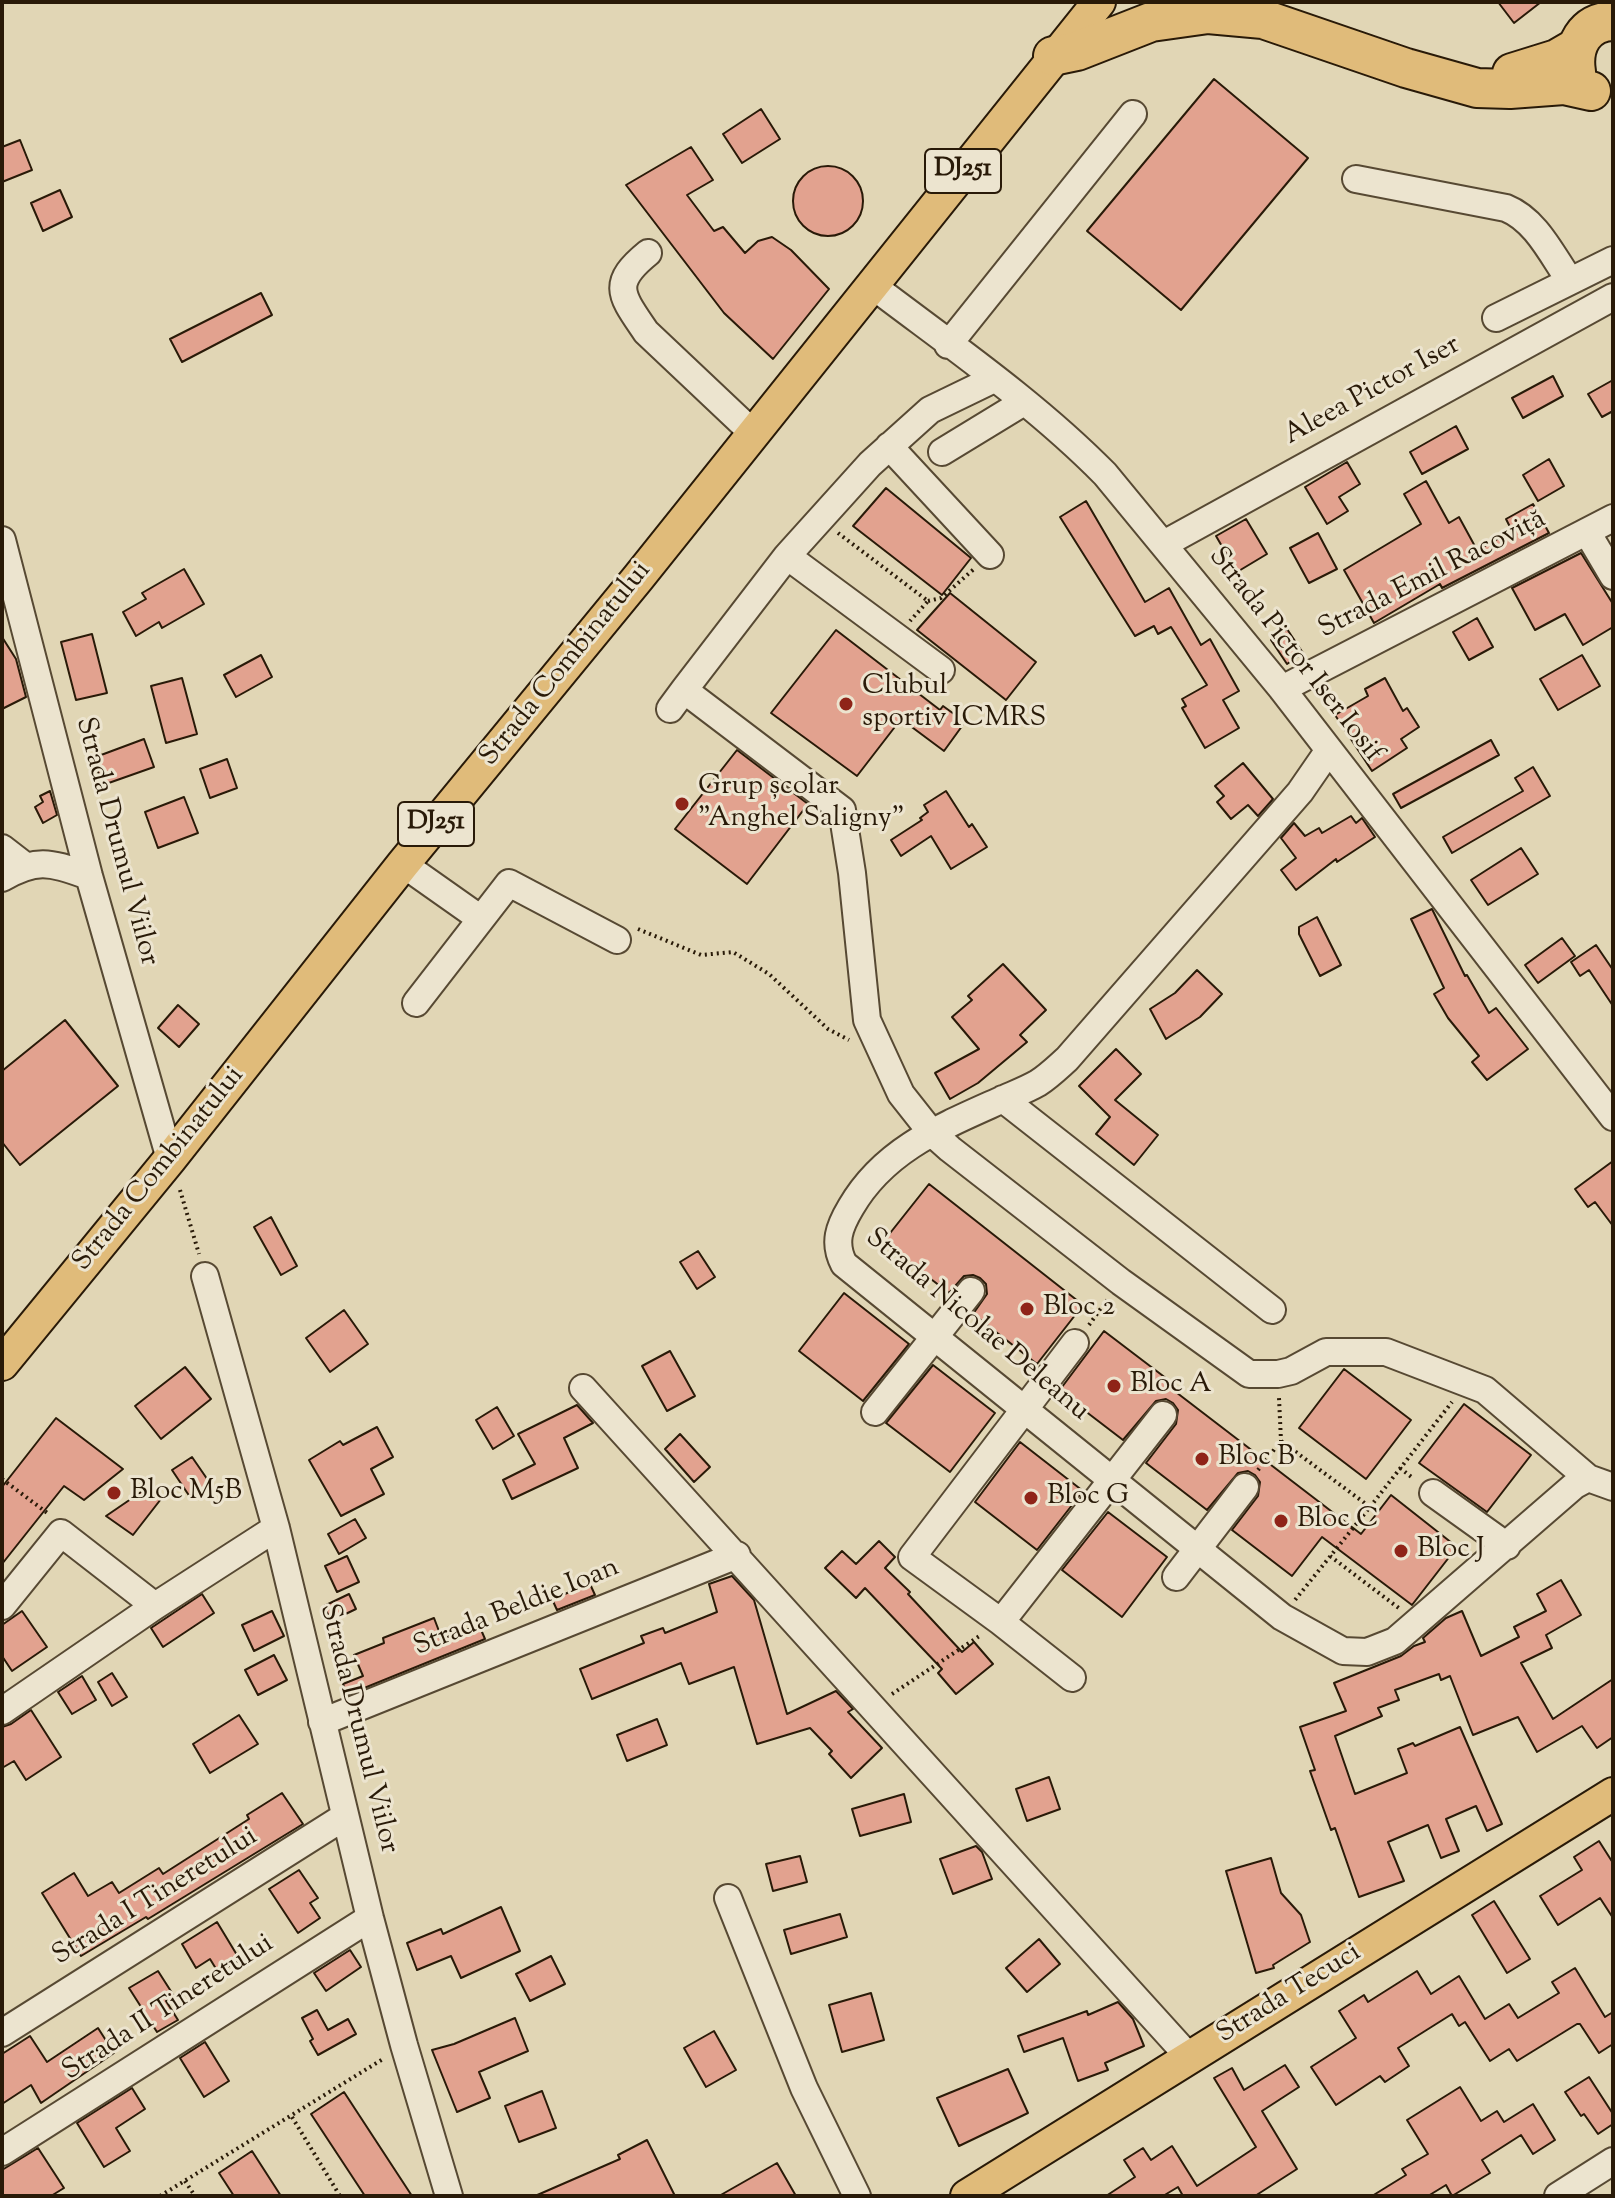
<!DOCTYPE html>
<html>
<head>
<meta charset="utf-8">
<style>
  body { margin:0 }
  #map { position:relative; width:1615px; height:2198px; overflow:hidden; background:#e1d6b5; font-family:"Sorts Mill Goudy",serif }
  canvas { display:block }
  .frame { position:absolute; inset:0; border:4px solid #291a08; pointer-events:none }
</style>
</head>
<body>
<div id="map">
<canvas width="1615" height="2198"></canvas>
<div class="frame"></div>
</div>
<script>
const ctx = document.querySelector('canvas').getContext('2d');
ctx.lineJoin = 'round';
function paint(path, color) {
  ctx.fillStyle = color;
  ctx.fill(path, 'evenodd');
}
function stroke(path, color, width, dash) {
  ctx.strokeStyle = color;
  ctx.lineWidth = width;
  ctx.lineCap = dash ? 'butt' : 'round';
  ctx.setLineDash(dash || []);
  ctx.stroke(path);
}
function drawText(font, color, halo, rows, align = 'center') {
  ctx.font = font + ' "Sorts Mill Goudy",serif';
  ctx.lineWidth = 6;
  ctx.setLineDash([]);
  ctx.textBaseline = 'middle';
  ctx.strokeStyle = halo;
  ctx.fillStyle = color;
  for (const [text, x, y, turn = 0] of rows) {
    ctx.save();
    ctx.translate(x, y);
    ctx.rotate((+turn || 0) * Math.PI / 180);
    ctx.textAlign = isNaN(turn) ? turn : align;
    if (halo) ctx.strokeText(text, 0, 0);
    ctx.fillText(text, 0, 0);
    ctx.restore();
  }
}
const building = new Path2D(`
  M 1498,2 L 1541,2 L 1514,23 Z
  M 1214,79 L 1308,158 L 1181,310 L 1087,231 Z
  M 761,109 L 780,139 L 742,163 L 723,134 Z
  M 20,140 L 32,170 L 2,182 L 2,147 Z
  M 691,147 L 713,180 L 687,195 L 714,231 L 723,227 L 745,253 L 758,241 L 772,237 L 791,250 L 829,289 L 773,359 L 724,313 L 626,185 Z
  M793 201a35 35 0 1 1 70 0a35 35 0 1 1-70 0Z
  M 60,190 L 72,217 L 43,231 L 31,203 Z
  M 261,293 L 272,315 L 182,362 L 170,339 Z
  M 1553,376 L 1563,396 L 1523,418 L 1512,398 Z
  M 1613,380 L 1613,411 L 1602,417 L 1588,394 Z
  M 1456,426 L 1468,449 L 1422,474 L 1410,452 Z
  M 1549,459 L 1564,486 L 1538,501 L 1523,475 Z
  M 1347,462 L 1360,484 L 1339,497 L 1348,511 L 1327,524 L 1305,487 Z
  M 1426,481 L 1449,523 L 1459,517 L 1477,550 L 1512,531 L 1506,519 L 1533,504 L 1549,533 L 1442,588 L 1440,584 L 1374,623 L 1344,570 L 1421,524 L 1404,494 Z
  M 886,488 L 971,558 L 942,595 L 853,526 Z
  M 1086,501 L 1145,602 L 1169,588 L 1201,645 L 1210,639 L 1239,691 L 1223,700 L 1239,728 L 1205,748 L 1182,708 L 1186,706 L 1182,699 L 1207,685 L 1171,627 L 1158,634 L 1154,626 L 1135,636 L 1060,517 Z
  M 1246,519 L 1267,554 L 1237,572 L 1216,536 Z
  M 1318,533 L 1337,569 L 1309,583 L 1290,548 Z
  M 1581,553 L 1613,604 L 1613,627 L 1583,645 L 1565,614 L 1535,630 L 1512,588 Z
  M 184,569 L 204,604 L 162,628 L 159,622 L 136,636 L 123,612 L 146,599 L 142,593 Z
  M 950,593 L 1036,662 L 1006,700 L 917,630 Z
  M 1477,618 L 1493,647 L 1469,660 L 1453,632 Z
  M 1287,629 L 1303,653 L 1287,664 L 1271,640 Z
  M 836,630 L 940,710 L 943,706 L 965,722 L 944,751 L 901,719 L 857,776 L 771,713 Z
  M 92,634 L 107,693 L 76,700 L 61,642 Z
  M 2,637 L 16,659 L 26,697 L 2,709 Z
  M 261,655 L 272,677 L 236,697 L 224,675 Z
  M 1582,655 L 1600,686 L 1558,710 L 1540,679 Z
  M 182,678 L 197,734 L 166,743 L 151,686 Z
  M 1385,678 L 1403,711 L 1407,708 L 1419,727 L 1401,739 L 1407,748 L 1372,771 L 1335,715 L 1368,696 L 1365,689 Z
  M 144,739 L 154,767 L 103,785 L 93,758 Z
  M 1491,740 L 1499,755 L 1401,808 L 1393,794 Z
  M 737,750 L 808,804 L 747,884 L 675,829 Z
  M 227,759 L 237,788 L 210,798 L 200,769 Z
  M 1243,763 L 1273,799 L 1258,816 L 1248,805 L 1231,819 L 1217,802 L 1224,796 L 1215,786 Z
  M 1533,767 L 1550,796 L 1452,853 L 1443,837 L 1523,791 L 1515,778 Z
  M 50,791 L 57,815 L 43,823 L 35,807 L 43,802 L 40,796 Z
  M 946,791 L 969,827 L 972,824 L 987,847 L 951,869 L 931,836 L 901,856 L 891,840 L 922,820 L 920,818 L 928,812 L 924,805 Z
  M 184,797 L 198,833 L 158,848 L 145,812 Z
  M 1351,816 L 1356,823 L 1362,818 L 1375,837 L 1337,862 L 1336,859 L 1296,890 L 1281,870 L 1296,858 L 1281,838 L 1294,823 L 1305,836 L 1319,828 L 1322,833 Z
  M 1521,848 L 1538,874 L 1488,905 L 1471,880 Z
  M 1432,909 L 1465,976 L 1467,975 L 1489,1013 L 1496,1008 L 1528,1049 L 1487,1080 L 1472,1062 L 1479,1056 L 1448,1018 L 1434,994 L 1444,988 L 1411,919 Z
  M 1317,917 L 1341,965 L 1320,976 L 1299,934 L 1299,927 Z
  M 1562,938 L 1575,956 L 1538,983 L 1525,965 Z
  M 1596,945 L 1613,970 L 1613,1006 L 1589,970 L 1580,976 L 1571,962 Z
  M 1003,964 L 1046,1010 L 1020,1035 L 1027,1042 L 978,1083 L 950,1099 L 935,1073 L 979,1049 L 952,1017 L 972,1000 L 968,996 Z
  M 1197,970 L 1222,994 L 1200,1017 L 1166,1039 L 1150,1009 L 1175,993 Z
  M 178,1005 L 199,1024 L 179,1047 L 158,1028 Z
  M 65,1020 L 118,1086 L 20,1165 L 2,1142 L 2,1071 Z
  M 1116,1049 L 1141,1074 L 1115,1100 L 1158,1135 L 1134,1165 L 1096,1134 L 1110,1117 L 1079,1086 Z
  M 1613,1161 L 1613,1226 L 1595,1202 L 1588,1207 L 1575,1189 Z
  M 929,1184 L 1083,1305 L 1037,1364 L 973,1314 L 987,1294 L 986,1284 L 980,1278 L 973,1275 L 964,1276 L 949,1293 L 883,1242 Z
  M 271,1217 L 297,1266 L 281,1275 L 254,1227 Z
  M 698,1251 L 715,1277 L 697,1289 L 680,1262 Z
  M 844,1293 L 909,1344 L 863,1401 L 799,1351 Z
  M 344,1310 L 368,1344 L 330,1372 L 306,1338 Z
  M 1104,1331 L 1171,1382 L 1168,1386 L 1361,1534 L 1391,1495 L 1457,1547 L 1412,1605 L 1322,1537 L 1292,1576 L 1232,1530 L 1258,1496 L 1260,1482 L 1255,1475 L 1248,1471 L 1238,1473 L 1207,1510 L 1146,1463 L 1176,1424 L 1178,1410 L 1173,1403 L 1166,1399 L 1156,1401 L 1123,1440 L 1059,1391 Z
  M 670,1351 L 695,1396 L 667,1411 L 642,1366 Z
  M 933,1365 L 995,1413 L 950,1472 L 886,1423 Z
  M 185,1367 L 211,1399 L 161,1439 L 135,1406 Z
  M 1344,1369 L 1411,1420 L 1366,1479 L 1299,1428 Z
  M 1464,1404 L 1531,1455 L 1487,1512 L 1419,1463 Z
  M 577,1405 L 593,1423 L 564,1438 L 578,1468 L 512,1499 L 503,1480 L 535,1464 L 518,1434 Z
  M 497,1407 L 514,1436 L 493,1449 L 476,1420 Z
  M 56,1418 L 123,1469 L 84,1500 L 64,1486 L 2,1564 L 2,1487 Z
  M 377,1427 L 393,1457 L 371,1469 L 384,1494 L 341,1516 L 309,1460 L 340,1441 L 343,1445 Z
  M 680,1434 L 710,1467 L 694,1482 L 665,1449 Z
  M 1020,1442 L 1083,1491 L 1037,1550 L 975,1502 Z
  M 192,1457 L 212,1486 L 192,1500 L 172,1470 Z
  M 147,1488 L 161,1499 L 133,1535 L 106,1516 Z
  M 1108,1512 L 1167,1557 L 1122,1617 L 1062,1570 Z
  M 355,1519 L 366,1538 L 339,1554 L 328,1534 Z
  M 879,1541 L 895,1557 L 885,1568 L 910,1592 L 908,1594 L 962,1652 L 974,1642 L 993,1664 L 956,1694 L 938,1673 L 942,1669 L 865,1588 L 856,1598 L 825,1568 L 842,1551 L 856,1564 Z
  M 347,1556 L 359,1582 L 337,1592 L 325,1566 Z
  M 732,1576 L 754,1600 L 787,1714 L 836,1691 L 853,1709 L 848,1712 L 882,1748 L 851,1778 L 829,1754 L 832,1751 L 810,1728 L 757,1744 L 734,1667 L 689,1684 L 681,1663 L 592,1699 L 580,1669 L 644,1643 L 641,1636 L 663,1628 L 665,1633 L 717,1612 L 709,1584 Z
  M 1561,1580 L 1581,1615 L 1546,1635 L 1552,1648 L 1521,1663 L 1553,1719 L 1613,1679 L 1613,1737 L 1597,1748 L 1582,1726 L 1537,1752 L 1518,1717 L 1473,1735 L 1450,1676 L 1441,1680 L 1439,1674 L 1395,1690 L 1399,1700 L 1378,1708 L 1382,1716 L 1335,1736 L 1355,1794 L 1407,1773 L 1398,1749 L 1413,1743 L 1415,1746 L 1460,1727 L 1502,1824 L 1487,1831 L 1476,1806 L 1446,1819 L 1459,1851 L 1441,1858 L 1428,1825 L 1388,1842 L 1404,1881 L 1359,1897 L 1335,1828 L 1331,1830 L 1310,1771 L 1315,1770 L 1300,1727 L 1346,1711 L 1334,1683 L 1401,1656 L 1414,1646 L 1425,1642 L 1423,1638 L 1446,1618 L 1462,1611 L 1481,1656 L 1519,1637 L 1514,1627 L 1546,1611 L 1537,1594 Z
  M 590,1584 L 595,1595 L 557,1610 L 552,1599 Z
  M 202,1594 L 214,1613 L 163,1647 L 151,1628 Z
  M 349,1594 L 356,1609 L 331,1621 L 324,1606 Z
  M 22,1611 L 47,1647 L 12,1671 L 2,1656 L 2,1625 Z
  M 272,1611 L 284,1636 L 254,1651 L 242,1625 Z
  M 434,1618 L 442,1639 L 479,1625 L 485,1639 L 347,1695 L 343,1684 L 363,1676 L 354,1655 L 384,1643 L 383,1638 Z
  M 274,1655 L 287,1680 L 258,1695 L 245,1670 Z
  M 112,1673 L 127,1697 L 112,1706 L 98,1682 Z
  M 82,1676 L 96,1700 L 72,1714 L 58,1692 Z
  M 31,1710 L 61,1757 L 26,1780 L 14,1761 L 2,1768 L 2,1727 L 11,1724 Z
  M 239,1715 L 258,1744 L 210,1773 L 193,1744 Z
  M 657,1719 L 667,1745 L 627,1761 L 617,1735 Z
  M 1049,1777 L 1060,1809 L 1027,1821 L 1016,1789 Z
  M 282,1793 L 303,1824 L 148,1919 L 146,1917 L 81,1956 L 42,1893 L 74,1873 L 88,1896 L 112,1882 L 119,1893 L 159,1868 L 163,1874 L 249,1819 L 247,1815 Z
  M 904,1794 L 911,1822 L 860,1836 L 852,1809 Z
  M 1599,1841 L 1613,1863 L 1613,1918 L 1600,1898 L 1558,1925 L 1540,1896 L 1582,1870 L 1574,1857 Z
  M 976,1846 L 982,1852 L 992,1879 L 953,1894 L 940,1859 Z
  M 800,1856 L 807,1882 L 773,1891 L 766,1864 Z
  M 1271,1858 L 1281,1893 L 1301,1915 L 1310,1942 L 1273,1965 L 1274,1968 L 1256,1973 L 1226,1871 Z
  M 299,1870 L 318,1898 L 310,1903 L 320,1918 L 298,1933 L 269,1889 Z
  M 1494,1901 L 1530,1959 L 1507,1973 L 1472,1915 Z
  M 501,1907 L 520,1951 L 461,1978 L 451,1956 L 417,1970 L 407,1943 L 441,1929 L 443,1934 Z
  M 840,1914 L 847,1937 L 791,1954 L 784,1930 Z
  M 217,1922 L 240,1960 L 218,1972 L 210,1959 L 196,1968 L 182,1944 Z
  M 1039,1939 L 1060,1964 L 1027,1992 L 1006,1968 Z
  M 350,1950 L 361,1967 L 326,1991 L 314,1973 Z
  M 551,1956 L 565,1984 L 530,2001 L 516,1974 Z
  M 1575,1968 L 1605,2017 L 1613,2012 L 1613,2044 L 1599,2053 L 1580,2024 L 1577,2024 L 1517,2061 L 1509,2049 L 1490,2061 L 1465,2022 L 1459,2026 L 1452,2014 L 1398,2048 L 1409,2066 L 1385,2082 L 1380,2076 L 1336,2105 L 1311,2067 L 1356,2038 L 1339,2011 L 1364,1995 L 1368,2002 L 1417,1971 L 1431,1994 L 1459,1976 L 1485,2019 L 1509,2004 L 1518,2018 L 1559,1993 L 1552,1982 Z
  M 158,1971 L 174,1996 L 166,2001 L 178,2020 L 157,2032 L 129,1988 Z
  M 871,1993 L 884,2040 L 842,2052 L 829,2005 Z
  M 1118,2002 L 1133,2019 L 1144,2046 L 1105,2063 L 1108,2070 L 1078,2081 L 1063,2038 L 1024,2052 L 1018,2036 L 1087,2011 L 1088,2015 Z
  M 317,2010 L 328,2030 L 348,2019 L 356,2034 L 318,2055 L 310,2041 L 313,2039 L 302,2018 Z
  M 515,2018 L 528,2051 L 479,2072 L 490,2098 L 457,2112 L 432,2050 L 454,2044 Z
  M 98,2028 L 114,2053 L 41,2103 L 31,2085 L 2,2104 L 2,2054 L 30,2036 L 47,2062 Z
  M 714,2031 L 736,2070 L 706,2087 L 684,2048 Z
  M 205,2042 L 229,2081 L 204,2097 L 180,2058 Z
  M 1285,2065 L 1299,2087 L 1262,2111 L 1297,2169 L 1255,2196 L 1183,2196 L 1178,2187 L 1163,2196 L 1106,2196 L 1135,2177 L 1124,2160 L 1143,2148 L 1151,2160 L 1172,2146 L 1197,2186 L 1256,2147 L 1214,2078 L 1232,2068 L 1244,2090 Z
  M 1008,2069 L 1028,2113 L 959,2146 L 937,2098 Z
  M 1589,2077 L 1613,2114 L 1613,2124 L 1598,2134 L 1584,2114 L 1581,2116 L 1565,2092 Z
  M 1460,2087 L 1481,2121 L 1497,2111 L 1504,2122 L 1533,2104 L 1555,2140 L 1533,2154 L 1521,2135 L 1482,2160 L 1490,2173 L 1452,2196 L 1446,2185 L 1428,2196 L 1372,2196 L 1406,2175 L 1402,2169 L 1428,2154 L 1407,2120 Z
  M 132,2088 L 145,2109 L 116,2128 L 130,2151 L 104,2167 L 77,2123 Z
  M 542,2091 L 556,2128 L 519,2142 L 505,2106 Z
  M 344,2092 L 412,2196 L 365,2196 L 311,2114 Z
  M 647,2140 L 675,2196 L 535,2196 L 620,2159 L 618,2155 Z
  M 38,2148 L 64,2188 L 51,2196 L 2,2196 L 2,2170 Z
  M 252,2151 L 281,2196 L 234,2196 L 219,2173 Z
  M 777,2163 L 796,2196 L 719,2196 Z`);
const path = new Path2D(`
  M 838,533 L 928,601 L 910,621
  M 928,601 L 941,598 L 974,569
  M 638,929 L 701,955 L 733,952 L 769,974 L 828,1029 L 849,1040
  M 180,1190 L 199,1254
  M 1089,1325 L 1107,1300
  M 1281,1441 L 1370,1507 L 1295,1600
  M 1400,1468 L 1414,1479
  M 1258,1470 L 1281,1441 L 1279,1398
  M 2,1479 L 50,1515
  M 1370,1507 L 1452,1402
  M 1330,1556 L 1400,1609
  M 892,1694 L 981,1635
  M 292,2117 L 340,2196
  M 185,2181 L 195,2196
  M 160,2196 L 383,2059`);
const minor = new Path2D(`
  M 1356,179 L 1506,208 C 1536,220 1552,255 1570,281
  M 648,253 C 610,284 621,295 646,332 L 754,434
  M 873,286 C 952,346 1035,403 1105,474 L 1282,689 L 1613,1117
  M 1496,318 L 1613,260
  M 948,345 L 1133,114
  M 889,446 L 990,555
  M 942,452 L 1024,402
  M 1587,532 L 1613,576
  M 2,540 L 89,876 L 170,1159
  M 1164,544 L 1613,297
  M 787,556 L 941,670
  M 1282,689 L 1613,518
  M 684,690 L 787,556 L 870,464 L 930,410 L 994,379
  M 670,709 L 684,690 L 842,810 L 852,873 L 867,1020 L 901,1094 L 931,1132 L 950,1149 L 1121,1282 L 1249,1374 L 1278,1374 L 1291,1371 L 1326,1352 L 1386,1352 L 1485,1390 L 1588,1478
  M 1329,750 L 1300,792 L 1067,1059 C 1058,1067 1049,1076 1038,1083 C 1026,1090 1012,1095 999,1101 C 941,1127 884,1150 851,1207 C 839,1227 833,1243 844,1264 L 1282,1617 L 1343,1651 L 1367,1652 L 1395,1641 L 1575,1485 L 1588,1478 L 1613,1487
  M 2,848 L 24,865
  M 403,864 L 481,919
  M 2,878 C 38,857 51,863 89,876
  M 416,1003 L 509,883 L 617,940
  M 1003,1099 L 1272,1310
  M 205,1276 L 276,1528 L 370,1918 L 404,2045 L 449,2196
  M 1075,1343 L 912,1557 L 1001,1622 L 1163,1415
  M 583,1388 L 1190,2058
  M 875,1412 L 971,1291
  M 1433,1493 L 1507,1546
  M 1176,1577 L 1245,1487
  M 2,1606 L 61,1533 L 155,1606
  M 1001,1622 L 1072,1678
  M 2,1711 L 155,1606 L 276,1528
  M 322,1722 L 737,1555
  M 728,1898 L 804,2088 L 857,2196
  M 2,2033 L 344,1817
  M 2,2152 L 370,1918
  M 1558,2196 L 1613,2161`);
const major = new Path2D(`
  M 2,1364 L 170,1159 L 403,864 L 638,578 L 1099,2
  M 967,2196 L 1613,1794`);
const highway = new Path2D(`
  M 1053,56 L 1077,51 L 1151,22 L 1208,14 L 1263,19 L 1406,68 L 1477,88 L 1510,89 L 1564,85 L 1591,91
  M 1576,72 C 1572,46 1584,22 1613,21
  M 1512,73 L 1557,59 L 1576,48`);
const markers = [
  [846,704,8,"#8f2418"],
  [682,804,8,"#8f2418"],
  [1027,1309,8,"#8f2418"],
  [1114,1386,8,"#8f2418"],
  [1202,1459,8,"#8f2418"],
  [114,1493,8,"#8f2418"],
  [1031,1498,8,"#8f2418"],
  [1281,1521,8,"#8f2418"],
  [1401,1551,8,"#8f2418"]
];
const shields = [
  [963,171,76],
  [436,824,76]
];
const shieldNames = [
  ["DJ251",963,171],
  ["DJ251",436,824]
];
const streetNames = [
  ["Aleea Pictor Iser",1373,392,-29],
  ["Strada Emil Racoviță",1433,576,-27],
  ["Strada Pictor Iser Iosif",1294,656,52],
  ["Strada Combinatului",567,665,-51],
  ["Strada Drumul Viilor",115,842,75],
  ["Strada Combinatului",160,1170,-51],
  ["Strada Nicolae Deleanu",976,1326,40],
  ["Strada Beldie Ioan",517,1609,-22],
  ["Strada Drumul Viilor",357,1729,76],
  ["Strada I Tineretului",156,1898,-32],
  ["Strada Tecuci",1290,1995,-32],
  ["Strada II Tineretului",169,2009,-33]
];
const poiNames = [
  ["Clubul",862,688],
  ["sportiv ICMRS",862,720],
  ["Grup școlar",698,788],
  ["\"Anghel Saligny\"",698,820],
  ["Bloc 2",1043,1309],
  ["Bloc A",1130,1386],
  ["Bloc B",1218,1459],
  ["Bloc M5B",130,1493],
  ["Bloc G",1047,1498],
  ["Bloc C",1297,1521],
  ["Bloc J",1417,1551]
];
paint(building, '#e2a28f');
stroke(building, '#291a08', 2);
stroke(minor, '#574933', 30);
stroke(major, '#291a08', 36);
stroke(highway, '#291a08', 42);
stroke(path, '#291a08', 4, [2, 4]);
stroke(minor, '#ece4cf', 26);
stroke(major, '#e0bb7a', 32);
stroke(highway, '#e0bb7a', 38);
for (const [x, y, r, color] of markers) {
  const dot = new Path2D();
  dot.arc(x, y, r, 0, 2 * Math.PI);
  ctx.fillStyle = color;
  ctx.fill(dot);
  stroke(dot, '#ece4cf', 3);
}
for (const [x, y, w] of shields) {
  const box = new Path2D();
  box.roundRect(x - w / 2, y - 22, w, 44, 6);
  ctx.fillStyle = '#ece4cf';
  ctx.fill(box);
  stroke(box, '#291a08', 2);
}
drawText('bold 26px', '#291a08', null, shieldNames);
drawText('28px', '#291a08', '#ece4cf', streetNames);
drawText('28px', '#291a08', '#ece4cf', poiNames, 'left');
</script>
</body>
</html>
